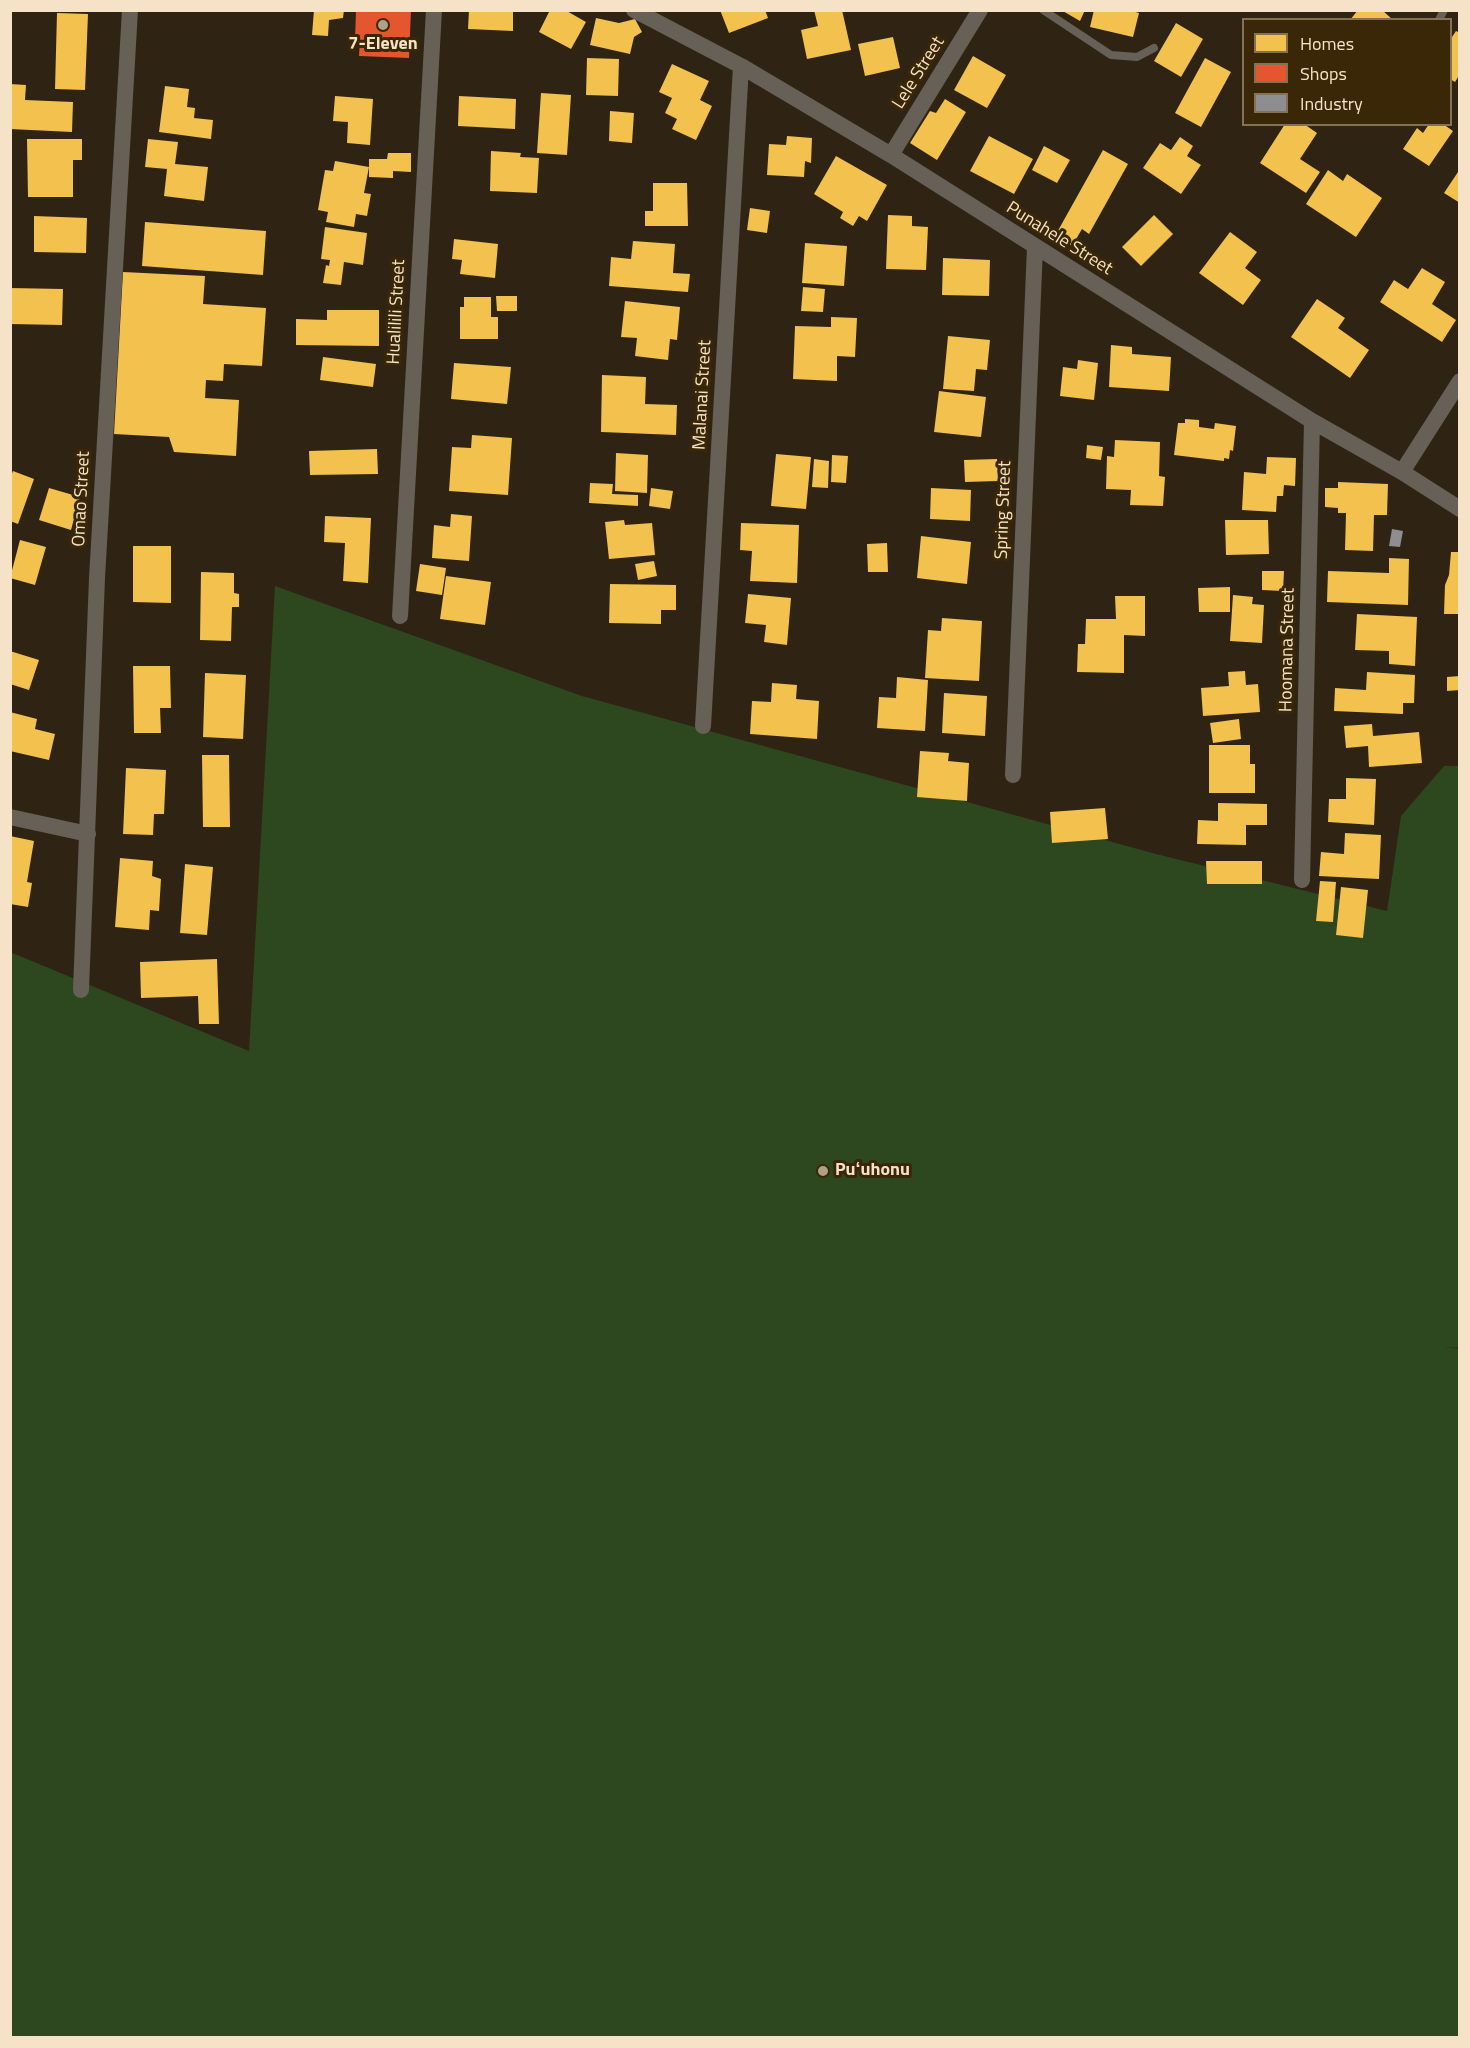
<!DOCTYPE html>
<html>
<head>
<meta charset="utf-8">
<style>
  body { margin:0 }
  #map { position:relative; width:1470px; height:2048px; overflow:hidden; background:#2f2413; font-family:"Titillium Web",sans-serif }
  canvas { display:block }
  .frame { position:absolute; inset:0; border:12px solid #f6e2c6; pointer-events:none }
  .legend { position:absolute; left:1242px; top:18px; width:210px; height:108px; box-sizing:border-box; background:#3a2708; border:2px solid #857254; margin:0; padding:8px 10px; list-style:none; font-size:18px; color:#f6e2c6 }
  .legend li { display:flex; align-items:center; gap:12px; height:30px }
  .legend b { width:30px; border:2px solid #857254 }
</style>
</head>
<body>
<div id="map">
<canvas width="1470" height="2048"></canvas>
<div class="frame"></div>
<ul class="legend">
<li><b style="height:16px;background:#f2c14e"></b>Homes</li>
<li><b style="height:16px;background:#e4572e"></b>Shops</li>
<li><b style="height:16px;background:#8d8d92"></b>Industry</li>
</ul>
</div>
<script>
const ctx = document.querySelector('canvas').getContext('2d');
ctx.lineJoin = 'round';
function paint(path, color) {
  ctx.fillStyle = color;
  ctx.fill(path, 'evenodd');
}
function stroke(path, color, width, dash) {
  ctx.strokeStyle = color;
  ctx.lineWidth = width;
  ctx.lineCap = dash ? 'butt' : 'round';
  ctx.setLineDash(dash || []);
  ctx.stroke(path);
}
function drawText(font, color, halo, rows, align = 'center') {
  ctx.font = font + ' "Titillium Web",sans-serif';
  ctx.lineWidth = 6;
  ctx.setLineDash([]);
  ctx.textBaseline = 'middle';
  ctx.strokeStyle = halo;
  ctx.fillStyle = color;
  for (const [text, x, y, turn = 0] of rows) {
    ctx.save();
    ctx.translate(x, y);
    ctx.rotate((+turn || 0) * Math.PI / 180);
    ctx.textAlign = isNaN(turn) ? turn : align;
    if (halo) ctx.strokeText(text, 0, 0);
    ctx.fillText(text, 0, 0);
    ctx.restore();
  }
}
const green = new Path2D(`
  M 275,586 L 582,696 L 1156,854 L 1387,911 L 1401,816 L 1444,766 L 1459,766 L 1460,1348 L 1444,1347 L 1460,1349 L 1459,2037 L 11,2037 L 10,952 L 249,1051 Z`);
const homes = new Path2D(`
  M 314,10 L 344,10 L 343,18 L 329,20 L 328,36 L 312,35 Z
  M 469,10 L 513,10 L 513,31 L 468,29 Z
  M 550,10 L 565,10 L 586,22 L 571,49 L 539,32 Z
  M 720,10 L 765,10 L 768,18 L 729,33 Z
  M 814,10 L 842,10 L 851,50 L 807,59 L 801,30 L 818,26 Z
  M 1061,10 L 1085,10 L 1080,21 Z
  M 1094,10 L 1128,10 L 1139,13 L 1133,37 L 1090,27 Z
  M 1358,10 L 1382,10 L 1393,20 L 1350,20 Z
  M 57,13 L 88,14 L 85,90 L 55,89 Z
  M 596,18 L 619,23 L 635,19 L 642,32 L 634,37 L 630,54 L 590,45 Z
  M 1176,23 L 1203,39 L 1181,77 L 1154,61 Z
  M 1456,31 L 1460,33 L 1460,74 L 1455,82 L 1450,79 L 1450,40 Z
  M 893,37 L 900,68 L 865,76 L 858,44 Z
  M 973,56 L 1006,75 L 987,108 L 954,90 Z
  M 587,58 L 619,59 L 618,96 L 586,95 Z
  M 1205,58 L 1231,72 L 1201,127 L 1175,113 Z
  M 672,64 L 709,81 L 700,100 L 712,106 L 696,140 L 672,129 L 677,119 L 665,113 L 672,98 L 659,92 Z
  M 10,84 L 26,85 L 25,100 L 73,102 L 72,132 L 10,129 Z
  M 165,86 L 189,89 L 187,107 L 195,108 L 194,118 L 213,120 L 211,139 L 159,132 Z
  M 541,93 L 571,95 L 567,155 L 537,153 Z
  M 335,96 L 373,99 L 370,145 L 347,143 L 348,122 L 333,121 Z
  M 459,96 L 516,99 L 515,129 L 458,126 Z
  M 945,99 L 966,112 L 937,160 L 910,143 L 930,111 L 936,113 Z
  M 610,111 L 634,113 L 632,143 L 609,141 Z
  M 1285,124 L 1304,124 L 1317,133 L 1300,159 L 1320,172 L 1306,193 L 1260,163 Z
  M 1429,124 L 1443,124 L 1453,131 L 1429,166 L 1403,149 L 1417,128 L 1423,133 Z
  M 787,136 L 812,138 L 811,163 L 805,161 L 804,177 L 767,175 L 769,144 L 786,145 Z
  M 989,136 L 1033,159 L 1014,194 L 970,171 Z
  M 1180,137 L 1193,146 L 1187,156 L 1201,165 L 1181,194 L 1143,168 L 1160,143 L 1171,150 Z
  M 27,139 L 82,139 L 82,160 L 73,160 L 73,197 L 28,197 Z
  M 148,139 L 178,142 L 175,164 L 208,167 L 204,201 L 164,196 L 167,169 L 145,167 Z
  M 1044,146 L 1070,160 L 1057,183 L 1032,170 Z
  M 1103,150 L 1128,164 L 1089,234 L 1082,229 L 1072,246 L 1055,236 Z
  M 491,151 L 521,153 L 520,157 L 539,158 L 537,193 L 490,191 Z
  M 388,153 L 411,153 L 411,172 L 393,171 L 393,178 L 369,177 L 369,159 L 387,159 Z
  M 836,156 L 887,185 L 867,221 L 859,216 L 853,226 L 840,218 L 843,212 L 814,194 Z
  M 335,161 L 369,167 L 364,193 L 371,194 L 367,216 L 356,214 L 354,227 L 326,222 L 328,212 L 318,210 L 325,170 L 333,171 Z
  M 1460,169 L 1460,203 L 1444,193 Z
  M 1328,170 L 1343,181 L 1347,174 L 1382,198 L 1356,237 L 1306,204 Z
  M 653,183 L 687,183 L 688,226 L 645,226 L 645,211 L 653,211 Z
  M 750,208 L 770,211 L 767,233 L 747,230 Z
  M 888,215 L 912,216 L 912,226 L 928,227 L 926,270 L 886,269 Z
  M 1154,215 L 1173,234 L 1141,266 L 1122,247 Z
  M 34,216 L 87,218 L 86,253 L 34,252 Z
  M 145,222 L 266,231 L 263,275 L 142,266 Z
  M 325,227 L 367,233 L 363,265 L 344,262 L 341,285 L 323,283 L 326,265 L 329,266 L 330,260 L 321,259 Z
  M 1230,232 L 1257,252 L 1245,268 L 1261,280 L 1243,305 L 1199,273 Z
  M 454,239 L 498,244 L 495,278 L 460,274 L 462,260 L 452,259 Z
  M 633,241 L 675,244 L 673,273 L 690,274 L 688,292 L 609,286 L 611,257 L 631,259 Z
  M 805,243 L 847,246 L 844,286 L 802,283 Z
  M 943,258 L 990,260 L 989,296 L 942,295 Z
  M 1422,268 L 1445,282 L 1432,304 L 1456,320 L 1442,342 L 1380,302 L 1394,280 L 1408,289 Z
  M 123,272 L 205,276 L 203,304 L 266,308 L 262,366 L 224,364 L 223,381 L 206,380 L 205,398 L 239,400 L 236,456 L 174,452 L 169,437 L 114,434 Z
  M 803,287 L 825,289 L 823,312 L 801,311 Z
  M 10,288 L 63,289 L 62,325 L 10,324 Z
  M 496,296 L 517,296 L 517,311 L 497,311 Z
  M 464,297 L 491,297 L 491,317 L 498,317 L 498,339 L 460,339 L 460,307 L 464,307 Z
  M 1317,299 L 1345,318 L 1338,328 L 1369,350 L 1350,378 L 1291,337 Z
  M 625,301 L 680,307 L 677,340 L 670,339 L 668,360 L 635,356 L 637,338 L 621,337 Z
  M 327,310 L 379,310 L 379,346 L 296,345 L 296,319 L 327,320 Z
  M 831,317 L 857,318 L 855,357 L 837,356 L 837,381 L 793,379 L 795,326 L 831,327 Z
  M 948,336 L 990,340 L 987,370 L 976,369 L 974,391 L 943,389 Z
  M 1111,345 L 1132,347 L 1132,354 L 1171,357 L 1169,391 L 1109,387 Z
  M 323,357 L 376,364 L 373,387 L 320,380 Z
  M 1078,360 L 1098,363 L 1094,400 L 1060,396 L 1063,367 L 1077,369 Z
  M 454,363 L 511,367 L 507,404 L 451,399 Z
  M 602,375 L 646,377 L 645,404 L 677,405 L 676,435 L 601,432 Z
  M 939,391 L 986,397 L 981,437 L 934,432 Z
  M 1185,419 L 1199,420 L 1199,427 L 1214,429 L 1215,423 L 1236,426 L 1233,451 L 1230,450 L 1229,459 L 1224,458 L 1224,461 L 1174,455 L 1178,423 L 1185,423 Z
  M 472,435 L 512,438 L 508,495 L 449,491 L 452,447 L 471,448 Z
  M 1115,440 L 1160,442 L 1159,476 L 1165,477 L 1163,506 L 1130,505 L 1131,490 L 1106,489 L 1107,456 L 1114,457 Z
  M 1087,445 L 1103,447 L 1101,460 L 1086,458 Z
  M 377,449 L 378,474 L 310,475 L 309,451 Z
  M 616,453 L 648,455 L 647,493 L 615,491 Z
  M 776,454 L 811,457 L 806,509 L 771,506 Z
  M 832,455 L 848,456 L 846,483 L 831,482 Z
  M 1267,457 L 1296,458 L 1295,486 L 1284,485 L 1283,496 L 1277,496 L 1276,512 L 1242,510 L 1244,472 L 1266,474 Z
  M 814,459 L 829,461 L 828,488 L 812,487 Z
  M 997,459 L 998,481 L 965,482 L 964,460 Z
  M 13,471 L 34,479 L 18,524 L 10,521 L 10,478 Z
  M 1338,482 L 1388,484 L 1387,515 L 1374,515 L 1373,551 L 1345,550 L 1346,513 L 1338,513 L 1338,508 L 1325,507 L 1325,488 L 1338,488 Z
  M 590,483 L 613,484 L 612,494 L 638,495 L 638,506 L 589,503 Z
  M 49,488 L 80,497 L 71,530 L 39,520 Z
  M 651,488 L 673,491 L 670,509 L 649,506 Z
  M 931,488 L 971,490 L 970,521 L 930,519 Z
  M 451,514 L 472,516 L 469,561 L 432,558 L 434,525 L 450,527 Z
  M 325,516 L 371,518 L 368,583 L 343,581 L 345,543 L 324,542 Z
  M 624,520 L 625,525 L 652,523 L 655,555 L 609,559 L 605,522 Z
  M 1225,520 L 1268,520 L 1269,554 L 1226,555 Z
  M 741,523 L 799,525 L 797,583 L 750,581 L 752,551 L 740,550 Z
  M 921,536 L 971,542 L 967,584 L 917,578 Z
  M 20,540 L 46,547 L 35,585 L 10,578 Z
  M 887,543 L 888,572 L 868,572 L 867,544 Z
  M 133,546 L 171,546 L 171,603 L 133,602 Z
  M 1451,552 L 1460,552 L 1460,614 L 1444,614 L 1445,585 L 1449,575 Z
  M 1389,558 L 1409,559 L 1408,605 L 1327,602 L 1328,571 L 1389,573 Z
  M 654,561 L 657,576 L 638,580 L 635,564 Z
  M 420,564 L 446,568 L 442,595 L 416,591 Z
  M 1262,571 L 1284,571 L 1283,591 L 1262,590 Z
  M 201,572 L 234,573 L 234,593 L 239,594 L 239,607 L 232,607 L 231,641 L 200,640 Z
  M 446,576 L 491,582 L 485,625 L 440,619 Z
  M 610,584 L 676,585 L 676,610 L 661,610 L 661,624 L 609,623 Z
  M 1230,587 L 1230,612 L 1199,612 L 1198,588 Z
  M 748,594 L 791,598 L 787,645 L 764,642 L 766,625 L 745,623 Z
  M 1233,595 L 1253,597 L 1252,604 L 1264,605 L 1262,643 L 1230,641 Z
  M 1115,596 L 1145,596 L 1145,636 L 1124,635 L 1124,673 L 1077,672 L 1078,644 L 1085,644 L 1086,619 L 1116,619 Z
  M 1357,614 L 1417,617 L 1415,666 L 1389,664 L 1389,651 L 1355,650 Z
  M 942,618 L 982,621 L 979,681 L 925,678 L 928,630 L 941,631 Z
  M 10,651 L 39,660 L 29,690 L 10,684 Z
  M 133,666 L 170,666 L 171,708 L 160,708 L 161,733 L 134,733 Z
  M 1245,671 L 1246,685 L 1258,684 L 1260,712 L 1203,716 L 1201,688 L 1229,686 L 1228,672 Z
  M 1367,672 L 1415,675 L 1414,703 L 1403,703 L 1403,714 L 1334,711 L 1335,688 L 1366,690 Z
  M 205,673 L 246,675 L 243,739 L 203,737 Z
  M 1460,676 L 1460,690 L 1447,691 L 1447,677 Z
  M 897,677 L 928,680 L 925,731 L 877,728 L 879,697 L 896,698 Z
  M 772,683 L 797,685 L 796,699 L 819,701 L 817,739 L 750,734 L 752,701 L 771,702 Z
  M 944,693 L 987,696 L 985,736 L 942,733 Z
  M 10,712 L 37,719 L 35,729 L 55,734 L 49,760 L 10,751 Z
  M 1239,719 L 1241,739 L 1213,743 L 1210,723 Z
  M 1372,724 L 1373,736 L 1419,732 L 1422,763 L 1369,767 L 1368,746 L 1346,748 L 1344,726 Z
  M 1209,745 L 1250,745 L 1250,764 L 1255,764 L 1255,793 L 1209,793 Z
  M 920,751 L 949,753 L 948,761 L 969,763 L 967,801 L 917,797 Z
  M 202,755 L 229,755 L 230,827 L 203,827 Z
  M 126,768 L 166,770 L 164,814 L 154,814 L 153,835 L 123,834 Z
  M 1346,778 L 1376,779 L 1374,825 L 1328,822 L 1329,799 L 1346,799 Z
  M 1218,803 L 1267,804 L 1267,825 L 1246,825 L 1246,845 L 1197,844 L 1198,820 L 1218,821 Z
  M 1105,808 L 1108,839 L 1052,843 L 1050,812 Z
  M 1345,833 L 1381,835 L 1379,879 L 1319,876 L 1321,852 L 1344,854 Z
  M 10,836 L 34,841 L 27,882 L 32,883 L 28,907 L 10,904 Z
  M 120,858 L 153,861 L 152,876 L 161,879 L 159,911 L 150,910 L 149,930 L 115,927 Z
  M 1206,861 L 1262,861 L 1262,884 L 1207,884 Z
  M 185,864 L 213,867 L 207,935 L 180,933 Z
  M 1320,881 L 1336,882 L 1333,922 L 1316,921 Z
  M 1341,887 L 1368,890 L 1363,938 L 1336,935 Z
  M 217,959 L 219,1024 L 199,1024 L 198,996 L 141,998 L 140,962 Z`);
const shops = new Path2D(`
  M 356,10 L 411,10 L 409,58 L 359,56 L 360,40 L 355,40 Z`);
const industry = new Path2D(`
  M 1392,529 L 1403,531 L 1400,547 L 1389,546 Z`);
const service = new Path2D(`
  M 1043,10 L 1111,55 L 1137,57 L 1154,48
  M 1439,20 L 1444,10`);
const minor = new Path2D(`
  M 634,10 L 741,66 L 891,155 L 1312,421 L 1402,472 L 1460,509
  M 891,155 L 980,10
  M 1402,472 L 1460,381
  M 400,616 L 434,10
  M 703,726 L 741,66
  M 1013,775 L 1035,247
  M 10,817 L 88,834
  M 1302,880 L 1312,421
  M 81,990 L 97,578 L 130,10`);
const markers = [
  [383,25,6,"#b0a087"],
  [823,1171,6,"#b0a087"]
];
const poiNames = [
  ["7-Eleven",383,45],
  ["Puʻuhonu",835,1171,"left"]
];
const streetNames = [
  ["Lele Street",919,73,-58],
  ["Punahele Street",1059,239,32],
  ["Hualilili Street",397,312,-87],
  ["Malanai Street",703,395,-87],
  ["Omao Street",82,499,-87],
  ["Spring Street",1004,510,-88],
  ["Hoomana Street",1288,650,-89]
];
paint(green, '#2d471e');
paint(homes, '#f2c14e');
paint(shops, '#e4572e');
paint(industry, '#8d8d92');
stroke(service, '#666057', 8);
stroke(minor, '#666057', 16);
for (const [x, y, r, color] of markers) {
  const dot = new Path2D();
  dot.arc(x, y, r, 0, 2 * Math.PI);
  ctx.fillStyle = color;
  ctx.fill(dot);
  stroke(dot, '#3a2708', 2);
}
drawText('bold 18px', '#f6e2c6', '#3a2708', poiNames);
drawText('18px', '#f6e2c6', '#3a2708', streetNames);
</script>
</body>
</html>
